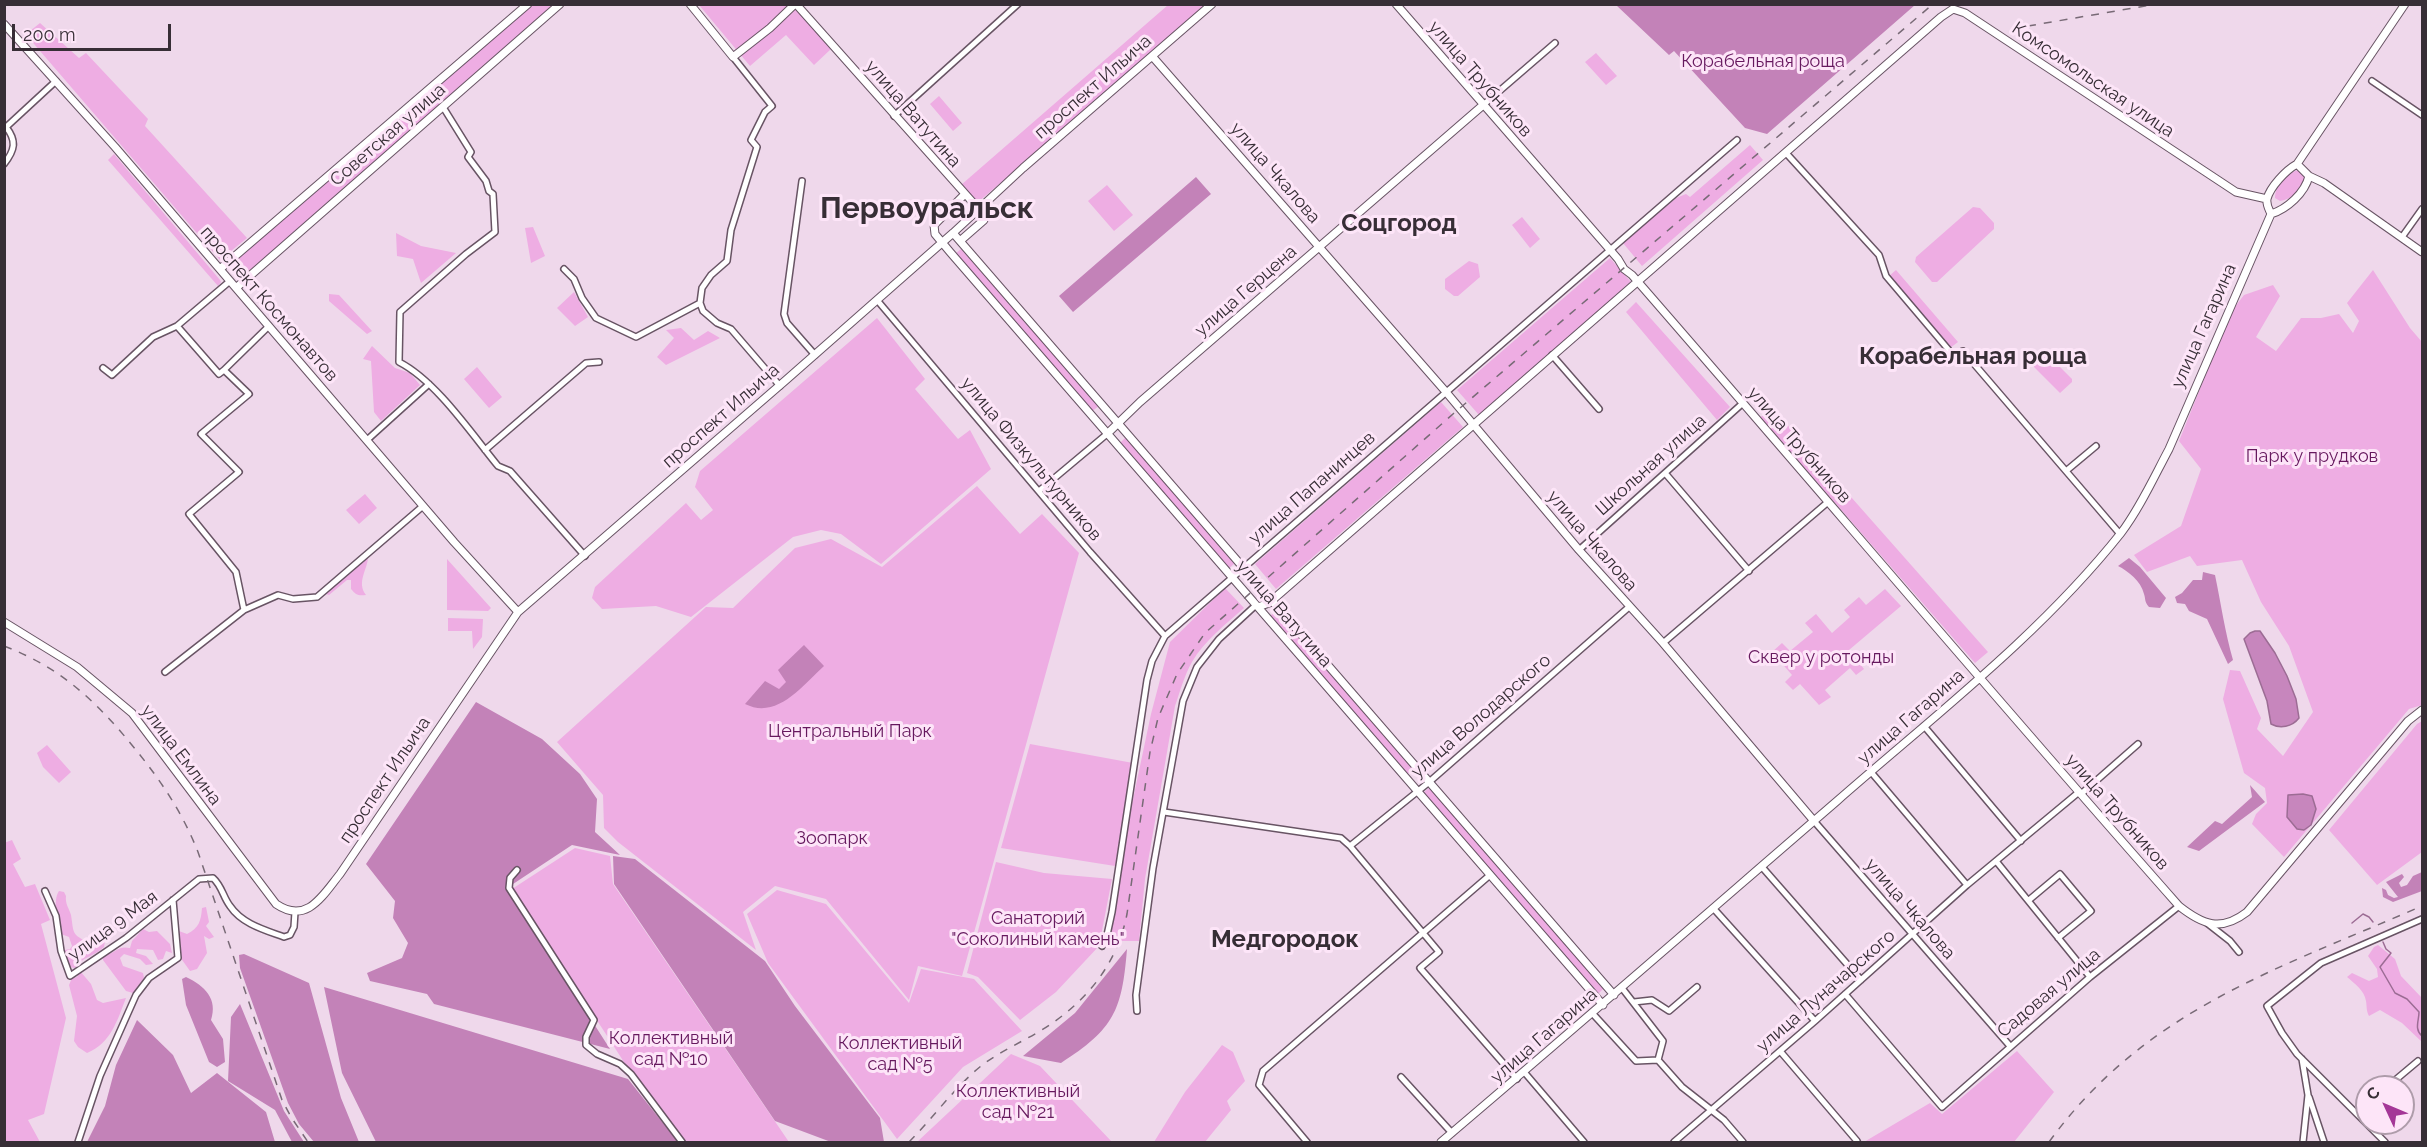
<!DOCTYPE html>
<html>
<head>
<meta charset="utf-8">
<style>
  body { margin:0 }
  #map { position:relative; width:2427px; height:1147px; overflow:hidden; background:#efd8eb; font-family:Raleway,sans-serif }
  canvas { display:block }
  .frame { position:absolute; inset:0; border:6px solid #372e36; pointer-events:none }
  .north { position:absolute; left:2355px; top:1075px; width:60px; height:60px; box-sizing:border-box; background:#fde5f8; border:2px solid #ae9caa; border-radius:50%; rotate:314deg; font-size:16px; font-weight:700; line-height:24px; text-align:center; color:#372e36 }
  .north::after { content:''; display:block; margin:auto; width:21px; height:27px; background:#a43797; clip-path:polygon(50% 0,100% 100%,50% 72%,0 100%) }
  .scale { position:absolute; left:12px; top:24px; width:159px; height:27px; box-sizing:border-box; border:3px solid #372e36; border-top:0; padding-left:8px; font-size:18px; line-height:21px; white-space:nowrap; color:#372e36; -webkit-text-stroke:4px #fde5f8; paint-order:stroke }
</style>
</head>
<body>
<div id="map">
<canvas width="2427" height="1147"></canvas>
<div class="frame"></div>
<div class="north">С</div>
<div class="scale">200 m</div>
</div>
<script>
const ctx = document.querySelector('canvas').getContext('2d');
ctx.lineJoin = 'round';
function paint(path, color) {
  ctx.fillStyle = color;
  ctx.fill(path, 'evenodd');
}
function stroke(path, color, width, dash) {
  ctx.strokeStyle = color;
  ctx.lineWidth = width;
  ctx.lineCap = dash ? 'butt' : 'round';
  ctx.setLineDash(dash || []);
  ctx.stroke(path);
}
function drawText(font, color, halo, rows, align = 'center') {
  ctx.font = font + ' Raleway,sans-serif';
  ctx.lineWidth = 6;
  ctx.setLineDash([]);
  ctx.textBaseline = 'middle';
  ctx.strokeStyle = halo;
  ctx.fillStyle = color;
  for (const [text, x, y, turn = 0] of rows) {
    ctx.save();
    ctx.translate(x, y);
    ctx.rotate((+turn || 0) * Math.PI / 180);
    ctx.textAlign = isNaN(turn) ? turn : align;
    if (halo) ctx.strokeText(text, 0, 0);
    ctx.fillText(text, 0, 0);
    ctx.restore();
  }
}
const green = new Path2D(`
  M 531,5 L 554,5 L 287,239 L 239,279 L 229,270 L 233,263 Z
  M 699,5 L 792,5 L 831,49 L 814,65 L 786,35 L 750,66 Z
  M 1168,5 L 1208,5 L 977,203 L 961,185 Z
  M 40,23 L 79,58 L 86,53 L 148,119 L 145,126 L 247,238 L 220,260 L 28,37 L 30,31 Z
  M 1596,53 L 1617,76 L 1606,85 L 1585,62 Z
  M 939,96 L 962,123 L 953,131 L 930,104 Z
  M 1750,145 L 1763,160 L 1642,266 L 1623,243 L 1676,198 L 1686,194 L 1690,197 Z
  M 114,154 L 220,280 L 221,282 L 218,286 L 108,160 Z
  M 2300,170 L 2307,178 C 2303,190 2292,199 2280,201 L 2275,198 C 2275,186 2287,171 2300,170 Z
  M 1107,185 L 1133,215 L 1114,231 L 1088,201 Z
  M 1973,207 L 1980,208 L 1994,223 L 1994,229 L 1937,282 L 1932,282 L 1915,262 L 1916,257 Z
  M 1522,217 L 1540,239 L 1530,248 L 1512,225 Z
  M 533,227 L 545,256 L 531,263 L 525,228 Z
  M 396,233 L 421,246 L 456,253 L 421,283 L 413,259 L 397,256 Z
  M 961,249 L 1099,406 L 1091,412 L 955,254 Z
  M 1610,258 L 1631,282 L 1479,415 L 1457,390 Z
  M 1469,261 L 1478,264 L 1480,277 L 1458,296 L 1454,296 L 1445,289 L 1445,279 Z
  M 1896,270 L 1958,342 L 1950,348 L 1888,277 Z
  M 2373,270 L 2410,328 L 2422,342 L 2422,705 L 2409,709 L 2284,857 L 2252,824 L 2256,814 L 2267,803 L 2265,788 L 2244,773 L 2223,699 L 2230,670 L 2240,671 L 2261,718 L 2257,729 L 2283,756 L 2313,712 L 2289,646 L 2261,602 L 2242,560 L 2197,566 L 2190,556 L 2147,572 L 2134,555 L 2181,526 L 2201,469 L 2179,441 L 2231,312 L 2244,295 L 2273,285 L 2280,296 L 2256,337 L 2276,351 L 2301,318 L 2321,318 L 2339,314 L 2353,333 L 2359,321 L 2347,303 Z
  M 574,292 L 588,317 L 575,326 L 557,308 Z
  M 329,294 L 339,295 L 372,331 L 367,334 L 329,301 Z
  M 1636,302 L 1730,407 L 1717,420 L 1626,312 Z
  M 877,318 L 925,379 L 915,389 L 958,439 L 970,430 L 991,469 L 881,564 L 841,534 L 821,530 L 793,537 L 691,617 L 656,606 L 602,609 L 592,598 L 595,587 L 686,503 L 701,520 L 713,510 L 695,487 L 700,471 Z
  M 681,328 L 694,340 L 708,331 L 720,338 L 666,365 L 657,357 L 674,338 L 666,330 Z
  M 372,346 L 395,368 L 410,373 L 420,385 L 381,421 L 374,412 L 371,361 L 363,359 Z
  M 2046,353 L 2072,379 L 2072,382 L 2060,393 L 2034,367 L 2034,364 Z
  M 477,367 L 502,397 L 489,408 L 464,379 Z
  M 1441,402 L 1463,427 L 1276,589 L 1255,564 Z
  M 1775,411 L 1988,652 L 1975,663 L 1760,417 Z
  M 1126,437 L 1235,563 L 1228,569 L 1119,444 Z
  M 977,486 L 1020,534 L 1042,514 L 1079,553 L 962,976 L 918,966 L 909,1000 L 826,899 L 775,886 L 743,912 L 756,950 L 618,842 L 604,828 L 603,795 L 557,742 L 706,607 L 733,608 L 795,548 L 831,539 L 882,567 Z
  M 365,494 L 377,508 L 359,524 L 346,510 Z
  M 368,557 C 368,569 356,582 366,595 C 358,596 356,595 351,589 L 351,580 L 347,580 L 329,595 L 326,594 L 326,592 Z
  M 447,559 L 491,608 L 488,611 L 447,610 Z
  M 1225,588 L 1244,608 C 1226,624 1204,641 1192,662 C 1184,676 1180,692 1175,706 L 1145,879 L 1139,941 L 1110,941 L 1128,823 L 1151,714 L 1170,642 Z
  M 1885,589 L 1901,606 L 1849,650 L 1864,669 L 1856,675 L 1850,668 L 1825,690 L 1831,697 L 1819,705 L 1800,684 L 1793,690 L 1785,682 L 1792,675 L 1772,652 L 1782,643 L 1790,651 L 1813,632 L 1805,623 L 1816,614 L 1832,633 L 1850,617 L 1844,610 L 1859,597 L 1866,605 Z
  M 1276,611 L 1413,770 L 1406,775 L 1270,616 Z
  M 448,618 L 483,619 L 482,637 L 473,649 L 472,631 L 448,631 Z
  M 2422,721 L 2422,852 L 2377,885 L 2329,830 L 2417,724 Z
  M 1030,744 L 1133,763 L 1115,866 L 1001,848 Z
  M 47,745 L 71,772 L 59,783 L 43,767 L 37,753 Z
  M 1429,788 L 1604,988 L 1597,995 L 1423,793 Z
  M 12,840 L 21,859 L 13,864 L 25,887 L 35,884 L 50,920 L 41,924 L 66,1018 L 44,1114 L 28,1120 L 40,1142 L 5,1142 L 4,843 Z
  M 575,848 L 610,856 L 613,884 L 789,1142 L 683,1142 L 633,1076 L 512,889 Z
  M 996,862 L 1044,873 L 1112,879 L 1099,946 L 1056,992 L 1020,1020 L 978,977 L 967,973 Z
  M 777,890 L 826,904 L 909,1003 L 921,969 L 974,979 L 1022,1031 L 963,1067 L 897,1139 L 768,963 L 747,914 Z
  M 59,891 L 64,892 L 66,896 C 65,904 69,908 71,915 C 74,933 71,934 89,943 L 102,939 L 105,941 L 104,947 C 95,956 80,958 75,968 L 69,967 L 63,953 L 65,950 L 70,949 L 72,946 L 69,937 L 61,934 C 58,923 52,901 59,891 Z
  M 206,907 L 209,922 L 206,926 L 214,937 L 209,939 L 204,936 L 207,953 L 197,969 L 190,971 L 180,957 L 179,931 L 187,934 C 199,928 201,921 202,908 Z
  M 143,929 L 149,932 L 157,931 L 170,944 L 172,953 L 166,951 L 163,959 L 158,960 L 153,950 L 137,949 L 136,953 L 146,956 L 153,964 L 146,965 L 140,959 L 124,954 L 120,958 L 123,966 L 143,973 L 144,978 L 133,993 L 126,991 L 103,960 L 103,956 C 114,954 118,945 130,948 L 132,941 Z
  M 2378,945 L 2395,959 L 2401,976 L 2422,998 L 2422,1042 L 2402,1023 L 2380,1010 L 2369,1016 C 2366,1010 2367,1007 2366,1001 C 2364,990 2355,984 2347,977 L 2352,973 L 2369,981 L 2378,977 L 2377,969 L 2368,956 L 2374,947 Z
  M 80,971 L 91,984 L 97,1000 L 103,1003 L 126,998 C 117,1021 111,1043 87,1053 L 78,1047 L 74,1041 L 77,1016 L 69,985 L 72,978 L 77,977 Z
  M 1222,1045 L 1233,1052 L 1245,1081 L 1227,1101 L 1231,1110 L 1205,1142 L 1154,1142 L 1185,1092 Z
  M 2017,1051 L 2054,1092 L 2014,1142 L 1864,1142 L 1930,1103 L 1942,1114 Z
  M 1011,1054 L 1040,1066 L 1112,1142 L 917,1142 Z`);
const forest = new Path2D(`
  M 1616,5 L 1915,5 L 1767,134 L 1745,128 L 1674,51 L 1669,55 Z
  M 1196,177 L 1211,194 L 1073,312 L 1059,296 Z
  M 2129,558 L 2140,567 L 2166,598 L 2160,608 L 2149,607 C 2144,601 2146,600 2144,594 C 2141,581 2128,571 2118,566 Z
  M 2203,572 L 2215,575 C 2221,604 2225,632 2233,660 L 2228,664 L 2207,619 L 2189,611 L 2185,604 L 2177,603 L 2175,597 L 2182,593 L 2193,580 L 2202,580 Z
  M 804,645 L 824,666 C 802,686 777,720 745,704 L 765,681 L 779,689 L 786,682 L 778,670 Z
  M 476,702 L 542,739 L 580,774 L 597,799 L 595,832 L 620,855 L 572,845 L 507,888 L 610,1049 L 434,1004 L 427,994 L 370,981 L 367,973 L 402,958 L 408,943 L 393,918 L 395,901 L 366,864 Z
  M 2250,785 L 2265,802 L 2199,851 L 2187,847 L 2215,821 L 2222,824 L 2252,797 Z
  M 613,856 L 635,859 L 765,961 L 795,1006 L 880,1118 L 884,1142 L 831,1142 L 775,1121 L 614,884 Z
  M 2422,872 L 2422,891 L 2393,902 L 2383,897 L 2382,888 L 2386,890 L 2388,895 L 2394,898 L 2398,897 L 2386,882 L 2402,874 L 2404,877 L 2399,883 L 2401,887 L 2407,885 L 2413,876 Z
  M 1127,949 C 1122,1011 1114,1029 1061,1063 L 1023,1056 L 1075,1013 Z
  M 244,954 L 309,983 L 341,1098 L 359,1142 L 314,1142 L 299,1124 L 288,1103 L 240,968 L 239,955 Z
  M 186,977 C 205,986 218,999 211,1020 L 223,1039 L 225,1062 L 217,1067 L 209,1062 L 186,1005 L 182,979 Z
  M 324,987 L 628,1079 L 678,1142 L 376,1142 L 342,1073 Z
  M 240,1004 L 284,1111 L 304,1142 L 292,1142 L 275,1110 L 228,1081 L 231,1017 Z
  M 137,1020 L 173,1055 L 191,1093 L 217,1073 L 266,1112 L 275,1142 L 87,1142 L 105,1106 L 116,1065 Z`);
const water = new Path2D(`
  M 2255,631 L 2260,631 L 2275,653 L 2287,676 L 2296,699 L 2299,718 C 2292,727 2280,729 2271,724 L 2267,701 L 2244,639 L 2250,633 Z
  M 2303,794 L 2312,796 L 2316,809 L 2311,825 L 2304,830 L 2297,829 L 2287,817 L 2288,795 Z`);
const stream = new Path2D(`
  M 2352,923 L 2363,914 L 2369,917 L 2373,922
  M 2383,942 L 2386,949 L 2391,953 L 2380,967 L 2395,993 L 2407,999 L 2419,1012 C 2419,1021 2414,1029 2422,1036`);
const street = new Path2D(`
  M 733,57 L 772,106 L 765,112 L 751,140 L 757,147 L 731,230 L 727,261 L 711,275 L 702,288 L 700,303 L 703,311 L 717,323 L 731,329 L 780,386
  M 2372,81 L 2422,115
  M 1482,106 L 1555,43
  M 443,107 L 471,152 L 468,157 L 486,181 L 489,191 L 493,194 L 495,232 L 466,254 L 400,312 L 399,362 C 436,381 471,433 498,466 L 510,471 L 585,556
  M 894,116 L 1018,4
  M 4,129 L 56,81
  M 1786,153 L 1879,255 L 1886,276 L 1953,355 L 1963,351 L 2120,534
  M 4,164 C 15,150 17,141 6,127
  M 802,181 L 784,314 L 787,323 L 815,355
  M 2402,237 L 2422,209
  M 564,269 L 574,279 L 582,298 L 596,318 L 636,337 L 700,303
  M 877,300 L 1090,552 L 1165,636
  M 177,326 L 219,374 L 224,370
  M 1552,355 L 1599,409
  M 103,368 L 112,375 L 153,337 L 177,326 L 230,281
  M 367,440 L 429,384
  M 485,450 L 586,363 L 599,362
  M 2066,471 L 2096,446
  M 1665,473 L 1749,571
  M 1039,491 L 1107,434
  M 1579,550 L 1743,403
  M 244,610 L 236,572 L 189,514 L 239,472 L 201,434 L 249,394 L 224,370 L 269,326
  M 1663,643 L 1828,502
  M 165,672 L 244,610 L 278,595 L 293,599 L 317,597 L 423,506
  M 1924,726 L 2021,841
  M 1871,772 L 1967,885
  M 2081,794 L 2138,744
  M 1164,812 L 1341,838 L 1350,846 L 1439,952 L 1420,968 L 1517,1079
  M 1814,821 L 2010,1046
  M 1350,846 L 1428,783 L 1629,607
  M 1996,861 L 2090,977
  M 1762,867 L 1861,980
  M 517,870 L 510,878 L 509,888 L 594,1020 L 586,1037 L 586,1045 L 597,1054 L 620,1064 L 631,1074 L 682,1142
  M 45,891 L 56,916 L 61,951 L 70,976 L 126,938 L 199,879 L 213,878 C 222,886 223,897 230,906 C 242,924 265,930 284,937 L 290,935 L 294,927 L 295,912
  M 2029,900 L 2060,874 L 2091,911 L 2058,938
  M 1714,909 L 1815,1021
  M 2207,923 L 2230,941 L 2239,952
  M 1102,946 L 1107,935 L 1112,912 L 1147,680 L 1152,661 L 1165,636 L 1737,140
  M 1622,988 L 1663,1041 L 1658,1060
  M 1845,994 L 1942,1107 L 2090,977 L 2179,906
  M 1634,1002 L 1652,1000 L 1669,1011 L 1697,987
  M 1137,1011 L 1136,995 L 1153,868 L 1183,701 L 1197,667 L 1219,639 L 1256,605
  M 1593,1014 L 1636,1061 L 1658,1060
  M 1780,1051 L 1857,1141
  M 2302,1059 L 2308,1095 L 2303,1142
  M 1658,1060 L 1682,1087 L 1724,1120 L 1743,1142
  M 1525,1073 L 1584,1142
  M 1401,1077 L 1452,1133
  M 2387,1087 L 2418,1061
  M 2309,1097 L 2324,1142
  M 2357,1114 L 2367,1104
  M 78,1142 L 100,1076 L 136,995 L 149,978 L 178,958 L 173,900
  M 1307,1142 L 1259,1085 L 1263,1071 L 1490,875
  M 1674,1142 L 1815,1021 L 1967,885 L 2079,792
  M 2385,1142 L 2297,1054 L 2282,1033 L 2267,1006 L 2321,963 L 2422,919`);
const secondary = new Path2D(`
  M 690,4 L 733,57 L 770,28 L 795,4
  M 796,4 L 984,215 L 984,220 L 960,241
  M 1396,4 L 1618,259 L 1624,269 L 1632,275 C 1815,485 1994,697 2179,906 C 2203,925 2221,932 2247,912 L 2408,721 L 2422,710
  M 4,24 L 115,147 L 454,542 L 518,612
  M 1152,56 L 1446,392 L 1579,550 L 1663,643 L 1814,821
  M 2297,164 L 2405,4
  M 2297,164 L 2309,176 C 2305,193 2287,209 2271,214 C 2269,209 2266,205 2267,199 C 2270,187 2286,170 2297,164 Z
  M 2309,176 L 2324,183 L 2422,252
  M 964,195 L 934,225 L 935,234 L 950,252 L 1603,1005
  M 953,233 L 1614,995
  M 220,269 L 528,4
  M 236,288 L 560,4
  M 1107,434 L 1140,402 L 1482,106
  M 1258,607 L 1269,603 L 1941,17 L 1953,9 L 1965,13 L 2236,192 L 2267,199
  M 4,622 L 77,667 L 132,713 L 276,904 C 307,925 323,895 340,874 L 518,612 L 786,380 L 953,233 L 1023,168 L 1212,4
  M 1441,1142 C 1573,1030 1705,915 1837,801 C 1934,716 2040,635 2121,533 C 2140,508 2154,477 2169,449 L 2271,214`);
const rail = new Path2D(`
  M 2028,26 L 2157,4
  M 4,646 C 62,668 98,703 136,750 C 162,782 183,814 198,852 L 282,1100 L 291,1117 L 308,1142
  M 909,1142 C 933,1118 954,1088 981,1066 C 999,1052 1020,1043 1040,1031 C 1085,1004 1117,965 1127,914 L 1150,752 L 1158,718 L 1177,674 L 1205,633 L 1453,414 L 1933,4
  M 2049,1142 C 2146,1009 2278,969 2422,906`);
const parkNames = [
  ["Корабельная роща",1763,62],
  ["Парк у прудков",2312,457],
  ["Сквер у ротонды",1821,658],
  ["Центральный Парк",850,732],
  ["Зоопарк",832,839],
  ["Санаторий",1038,919],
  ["\"Соколиный камень\"",1038,940],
  ["Коллективный",671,1039],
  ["сад №10",671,1060],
  ["Коллективный",900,1044],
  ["сад №5",900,1065],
  ["Коллективный",1018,1092],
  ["сад №21",1018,1113]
];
const streetNames = [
  ["улица Трубников",1480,79,49],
  ["Комсомольская улица",2093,80,34],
  ["проспект Ильича",1093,87,-41],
  ["улица Ватутина",913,114,49],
  ["Советская улица",388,135,-41],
  ["улица Чкалова",1275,173,49],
  ["улица Герцена",1246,291,-41],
  ["проспект Космонавтов",269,304,49],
  ["улица Гагарина",2204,326,-66],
  ["проспект Ильича",721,416,-41],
  ["улица Трубников",1799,445,49],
  ["улица Физкультурников",1031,459,50],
  ["Школьная улица",1651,465,-42],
  ["улица Папанинцев",1312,488,-41],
  ["улица Чкалова",1592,541,49],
  ["улица Ватутина",1284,614,49],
  ["улица Володарского",1481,716,-41],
  ["улица Гагарина",1911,717,-41],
  ["улица Емлина",181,755,53],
  ["проспект Ильича",385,780,-56],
  ["улица Трубников",2117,812,49],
  ["улица Чкалова",1910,909,49],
  ["улица 9 Мая",113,926,-36],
  ["улица Луначарского",1826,991,-41],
  ["Садовая улица",2049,993,-40],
  ["улица Гагарина",1544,1036,-41]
];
const districtNames = [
  ["Соцгород",1399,224],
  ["Корабельная роща",1973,357],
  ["Медгородок",1285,940]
];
const townNames = [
  ["Первоуральск",927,209]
];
paint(green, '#eeade3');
paint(forest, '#c382b8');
paint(water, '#c786bd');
stroke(water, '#9c6c94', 1.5);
stroke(stream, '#9c6c94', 1.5);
stroke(street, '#685464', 8);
stroke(secondary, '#685464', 9);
stroke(street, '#fff', 5);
stroke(secondary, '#fff', 7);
stroke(rail, '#786a76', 1.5, [8, 8]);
drawText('18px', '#66185e', '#fde5f8', parkNames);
drawText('18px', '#372e36', '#fde5f8', streetNames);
drawText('bold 24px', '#372e36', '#fde5f8', districtNames);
drawText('bold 30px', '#372e36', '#fde5f8', townNames);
</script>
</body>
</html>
